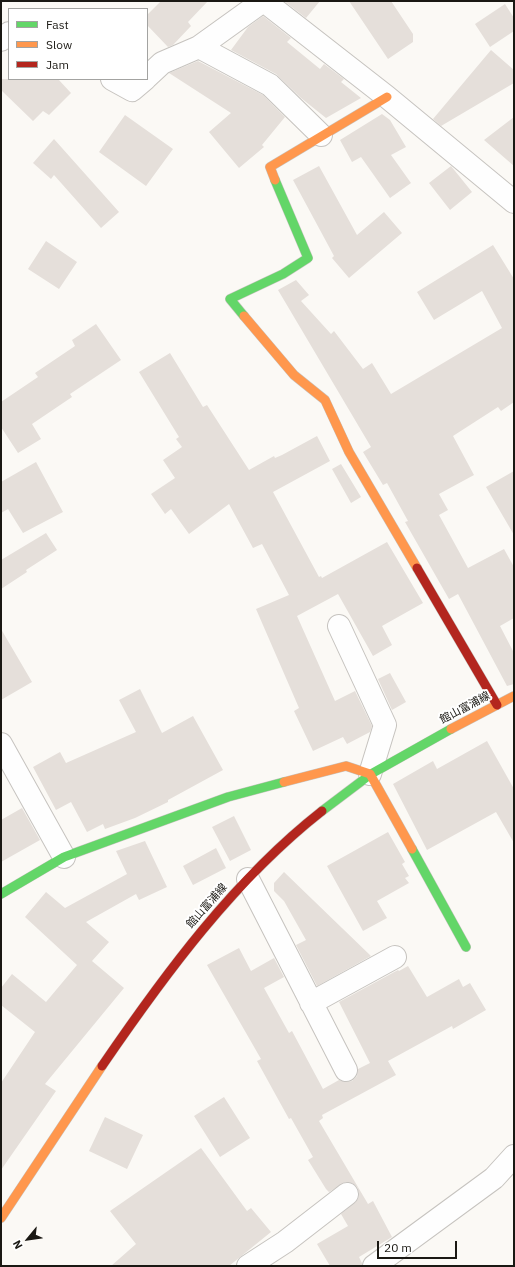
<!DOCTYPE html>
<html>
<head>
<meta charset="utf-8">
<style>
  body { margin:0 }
  #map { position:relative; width:515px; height:1267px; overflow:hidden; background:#fbf9f5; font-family:"IBM Plex Sans",sans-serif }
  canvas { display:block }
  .frame { position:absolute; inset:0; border:2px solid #1a1813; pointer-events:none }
  .legend { position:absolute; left:8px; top:8px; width:140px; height:72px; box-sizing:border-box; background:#fff; border:1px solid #a3a3a1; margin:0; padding:5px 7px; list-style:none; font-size:12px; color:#1a1813 }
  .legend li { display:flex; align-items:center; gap:8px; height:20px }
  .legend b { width:20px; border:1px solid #a3a3a1 }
  .north { position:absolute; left:8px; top:1219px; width:40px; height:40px; -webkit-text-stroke:3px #fff; paint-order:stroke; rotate:241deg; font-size:11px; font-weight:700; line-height:16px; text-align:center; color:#1a1813 }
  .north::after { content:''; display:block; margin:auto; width:14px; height:18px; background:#1a1813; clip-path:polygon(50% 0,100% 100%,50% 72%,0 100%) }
  .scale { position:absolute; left:377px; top:1241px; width:80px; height:18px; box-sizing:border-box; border:2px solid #1a1813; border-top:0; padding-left:5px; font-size:12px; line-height:14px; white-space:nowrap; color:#1a1813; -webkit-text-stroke:3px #fff; paint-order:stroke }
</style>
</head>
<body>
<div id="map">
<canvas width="515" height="1267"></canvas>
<div class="frame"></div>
<ul class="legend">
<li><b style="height:5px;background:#63d668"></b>Fast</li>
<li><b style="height:5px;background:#ff974d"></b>Slow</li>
<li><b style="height:5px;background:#b3261e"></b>Jam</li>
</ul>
<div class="north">N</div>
<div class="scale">20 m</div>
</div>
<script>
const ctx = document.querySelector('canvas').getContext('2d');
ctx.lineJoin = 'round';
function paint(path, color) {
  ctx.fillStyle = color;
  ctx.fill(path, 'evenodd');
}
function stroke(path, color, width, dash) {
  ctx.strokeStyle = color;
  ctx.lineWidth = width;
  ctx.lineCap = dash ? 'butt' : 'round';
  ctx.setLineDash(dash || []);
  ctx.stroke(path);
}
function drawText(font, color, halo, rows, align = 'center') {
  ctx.font = font + ' "IBM Plex Sans","Noto Sans JP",sans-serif';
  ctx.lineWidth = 4;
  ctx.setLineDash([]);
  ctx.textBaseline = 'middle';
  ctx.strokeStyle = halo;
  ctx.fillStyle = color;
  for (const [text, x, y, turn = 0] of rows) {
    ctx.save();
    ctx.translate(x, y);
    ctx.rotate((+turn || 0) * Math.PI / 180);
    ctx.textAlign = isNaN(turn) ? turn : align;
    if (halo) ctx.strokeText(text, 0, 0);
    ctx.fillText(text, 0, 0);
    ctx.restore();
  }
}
const building = new Path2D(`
  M 161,1 L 208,1 L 188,22 L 191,26 L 173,45 L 168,47 L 147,25 L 147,15 Z
  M 284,1 L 320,1 L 306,18 Z
  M 349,1 L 391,1 L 413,34 L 413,42 L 388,59 Z
  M 505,4 L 514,18 L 514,31 L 490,47 L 475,24 Z
  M 263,16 L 291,38 L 287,42 L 320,69 L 324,64 L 344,79 L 341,82 L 361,98 L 326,118 L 301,98 L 276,74 L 231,50 L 248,27 Z
  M 491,50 L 514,70 L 514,83 L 441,126 L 433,119 Z
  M 198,61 L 263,95 L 285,117 L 262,145 L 264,147 L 239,168 L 209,132 L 231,113 L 169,73 Z
  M 1,79 L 58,79 L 71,93 L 49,115 L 43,111 L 33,121 L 1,90 Z
  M 382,114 L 390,120 L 406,147 L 391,155 L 411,183 L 390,198 L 361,157 L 352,162 L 340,140 Z
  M 125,115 L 173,149 L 146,186 L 99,152 Z
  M 514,117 L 514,166 L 484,140 Z
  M 54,139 L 119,212 L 101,228 L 54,175 L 51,179 L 33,163 Z
  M 319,166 L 357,235 L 384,212 L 402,233 L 349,278 L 332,258 L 334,256 L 293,180 Z
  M 451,166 L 472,192 L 450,210 L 429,183 Z
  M 46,241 L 77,262 L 59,289 L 28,269 Z
  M 493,245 L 514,279 L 514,402 L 501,411 L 498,407 L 453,436 L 474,475 L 439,494 L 448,510 L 439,515 L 468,568 L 504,549 L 514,567 L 514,618 L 500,626 L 514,653 L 514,684 L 507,686 L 458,594 L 449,599 L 405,522 L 408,521 L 387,483 L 383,485 L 363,452 L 371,447 L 278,290 L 296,280 L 309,295 L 301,301 L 331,334 L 334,331 L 363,369 L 372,363 L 391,394 L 502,328 L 482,291 L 434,320 L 417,292 Z
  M 96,324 L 121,360 L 70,394 L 72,397 L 32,424 L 41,439 L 18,453 L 1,427 L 1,402 L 38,377 L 35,373 L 75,346 L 72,340 Z
  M 170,353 L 203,407 L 207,405 L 249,470 L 274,456 L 275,458 L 282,455 L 317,436 L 330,461 L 273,492 L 319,577 L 321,576 L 322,578 L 387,542 L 423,603 L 382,626 L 392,645 L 373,656 L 338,594 L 297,616 L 335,701 L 355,691 L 372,726 L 370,732 L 347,744 L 343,737 L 313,751 L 294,711 L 299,708 L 256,609 L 289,595 L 262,544 L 253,548 L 229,504 L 189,534 L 171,509 L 165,514 L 151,494 L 175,478 L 163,460 L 182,447 L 176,439 L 179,437 L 139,372 Z
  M 36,462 L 63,512 L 23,533 L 8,509 L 1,513 L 1,482 Z
  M 341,464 L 361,497 L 351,503 L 332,469 Z
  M 514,471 L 514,535 L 486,487 Z
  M 46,533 L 57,550 L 26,570 L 27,572 L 1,589 L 1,560 Z
  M 1,629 L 32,682 L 1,700 Z
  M 390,673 L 406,702 L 392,710 L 378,679 Z
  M 140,689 L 162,733 L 193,716 L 223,770 L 168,800 L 168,802 L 135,818 L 105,829 L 103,824 L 87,832 L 71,802 L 56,810 L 33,767 L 60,752 L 66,763 L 136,732 L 119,700 Z
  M 487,741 L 514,789 L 514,843 L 496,812 L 427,850 L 393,784 L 433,761 L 437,769 Z
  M 22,808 L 40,840 L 1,862 L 1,820 Z
  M 234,816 L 251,850 L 230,861 L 212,827 Z
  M 388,832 L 405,862 L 402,864 L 409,876 L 405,878 L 409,883 L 377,901 L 387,918 L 363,931 L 327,866 Z
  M 145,841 L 167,887 L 139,900 L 136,894 L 86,922 L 109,942 L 92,961 L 124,988 L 45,1084 L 56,1091 L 1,1170 L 1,1083 L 35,1032 L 1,1005 L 1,988 L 12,974 L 46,1002 L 77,965 L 25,917 L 46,892 L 65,908 L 127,874 L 116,851 Z
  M 216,848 L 226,868 L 193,885 L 183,866 Z
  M 284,872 L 371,956 L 317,986 L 296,945 L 306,940 L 284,901 L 274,891 L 274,883 Z
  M 239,948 L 251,971 L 274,958 L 284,977 L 264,988 L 289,1033 L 292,1031 L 323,1089 L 339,1080 L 346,1082 L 352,1081 L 357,1076 L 358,1069 L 370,1063 L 339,1002 L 398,970 L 399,971 L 408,966 L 427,997 L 459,979 L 463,987 L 470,983 L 486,1010 L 453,1029 L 452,1026 L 388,1061 L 396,1075 L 322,1115 L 323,1118 L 319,1121 L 368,1204 L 373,1201 L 392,1237 L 359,1257 L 362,1263 L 362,1266 L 330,1266 L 317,1244 L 348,1226 L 341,1214 L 358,1199 L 359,1193 L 357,1187 L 352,1183 L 346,1182 L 329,1192 L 326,1189 L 308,1160 L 313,1157 L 291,1118 L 289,1119 L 257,1061 L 261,1059 L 207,965 Z
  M 224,1097 L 250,1138 L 220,1157 L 194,1116 Z
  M 105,1117 L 143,1135 L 127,1169 L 89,1151 Z
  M 201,1148 L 247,1211 L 251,1208 L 271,1232 L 229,1266 L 111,1266 L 136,1244 L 110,1211 Z`);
const street = new Path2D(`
  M 264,1 L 387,97 L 514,202
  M 1,40 L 9,33
  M 199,47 L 270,85 L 321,135
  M 147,77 L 162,63 L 199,47 L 263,1
  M 112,79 L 132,90 L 145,79
  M 339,626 L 385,725 L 370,774
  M 1,744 L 64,857
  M 248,879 L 346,1070
  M 311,1003 L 395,957
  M 248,1266 L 285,1242 L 347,1194
  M 374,1266 L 494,1178 L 514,1156`);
const fast = new Path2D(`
  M 244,316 L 230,299 L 283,274 L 308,258 L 275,180
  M 322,811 L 371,774 L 451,729
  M 412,849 L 466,947
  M 1,894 L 64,857 L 228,797 L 284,782`);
const slow = new Path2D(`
  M 275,180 L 270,167 L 387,97
  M 244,316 L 294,375 L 325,400 L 349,452 L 417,568
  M 451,729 L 514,696
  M 284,782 L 346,766 L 370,774 L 412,849
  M 1,1218 L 102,1066`);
const jam = new Path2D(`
  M 417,568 L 497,705
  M 102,1066 C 165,974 234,880 322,811`);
const streetNames = [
  ["館山富浦線",465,708,-28],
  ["館山富浦線",207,906,-49]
];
paint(building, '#e5dfda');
stroke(street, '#c6c3bf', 24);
stroke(fast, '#c6c3bf', 10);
stroke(slow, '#c6c3bf', 10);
stroke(jam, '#c6c3bf', 10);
stroke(street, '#fefefe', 22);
stroke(fast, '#63d668', 9);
stroke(slow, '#ff974d', 9);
stroke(jam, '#b3261e', 9);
drawText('11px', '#1a1813', '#fff', streetNames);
</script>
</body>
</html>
